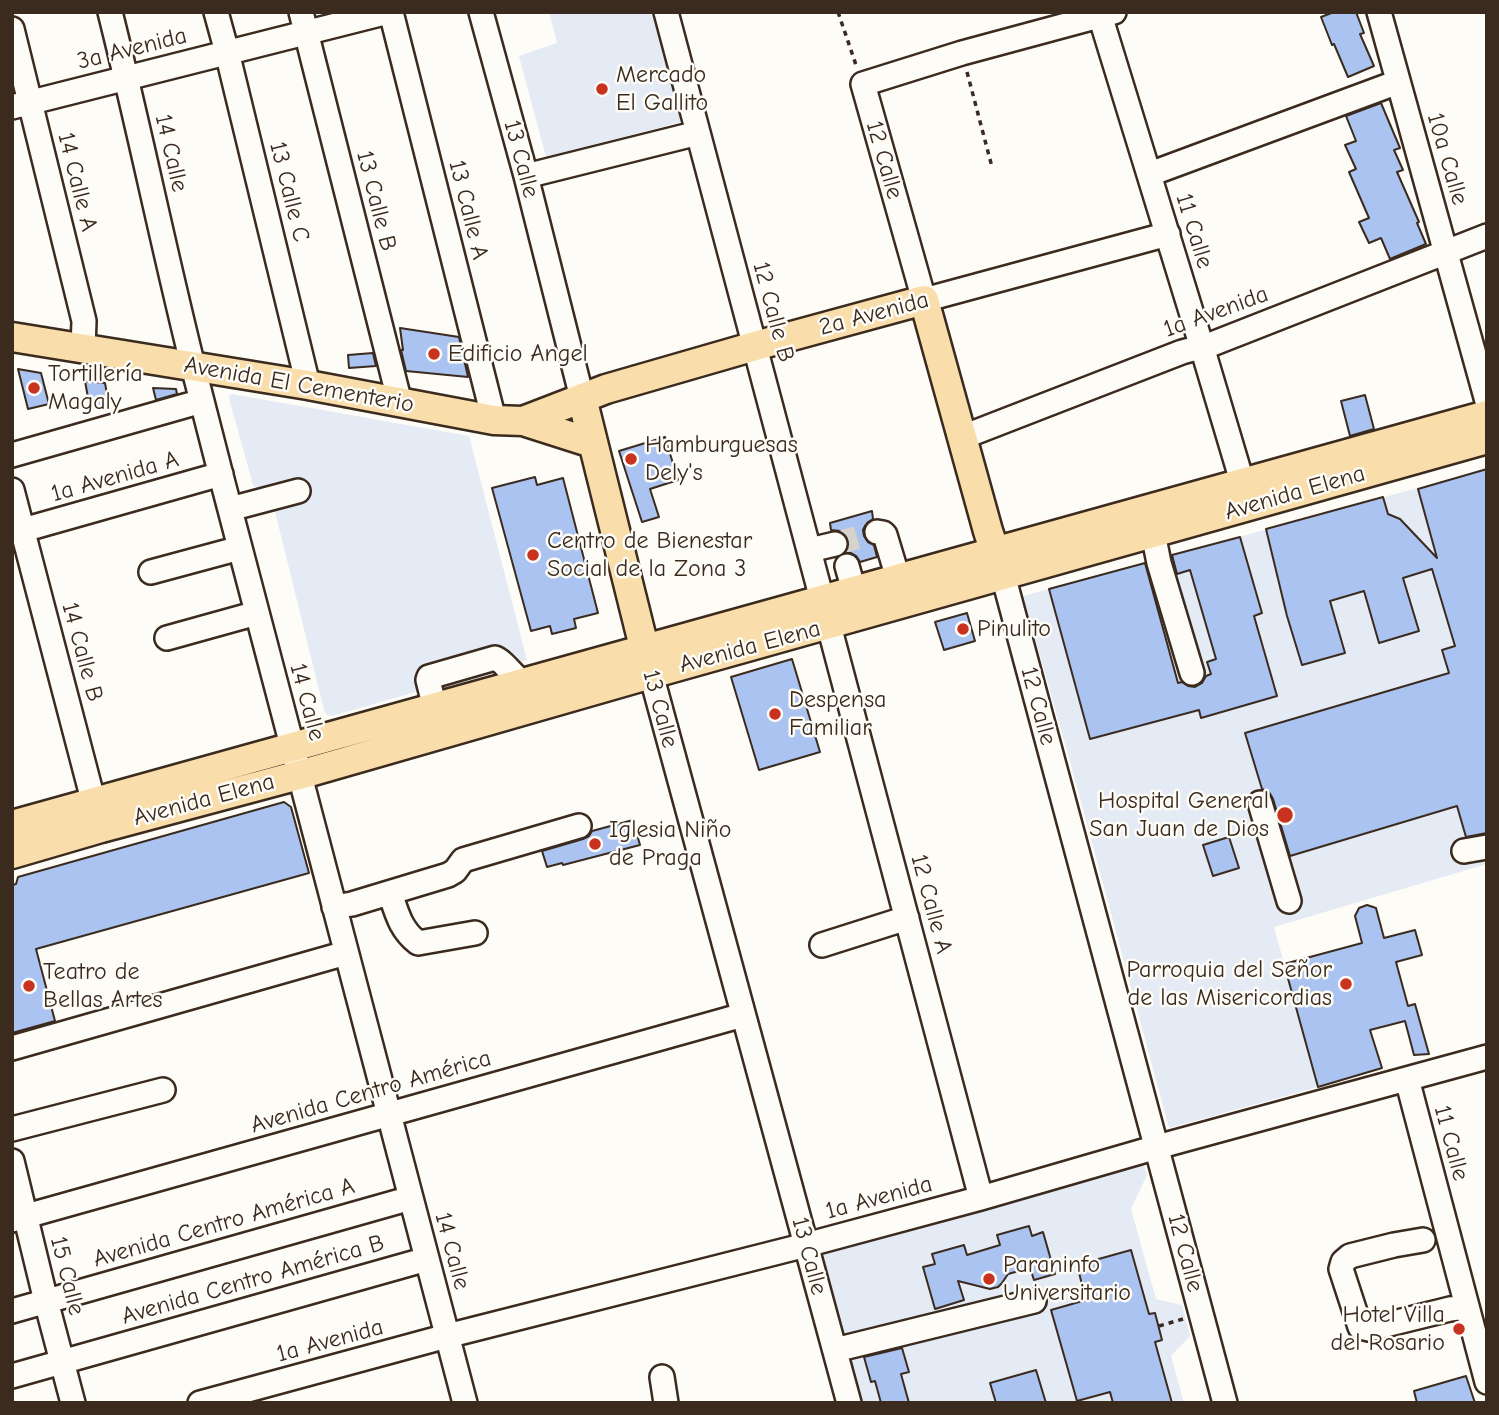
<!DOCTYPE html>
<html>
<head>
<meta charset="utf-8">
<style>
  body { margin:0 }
  #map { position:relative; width:1499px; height:1415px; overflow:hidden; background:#fdfcf7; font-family:"Comic Neue",sans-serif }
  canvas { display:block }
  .frame { position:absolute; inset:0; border:14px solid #3b2a1e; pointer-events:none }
</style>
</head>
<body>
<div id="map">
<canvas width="1499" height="1415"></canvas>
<div class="frame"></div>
</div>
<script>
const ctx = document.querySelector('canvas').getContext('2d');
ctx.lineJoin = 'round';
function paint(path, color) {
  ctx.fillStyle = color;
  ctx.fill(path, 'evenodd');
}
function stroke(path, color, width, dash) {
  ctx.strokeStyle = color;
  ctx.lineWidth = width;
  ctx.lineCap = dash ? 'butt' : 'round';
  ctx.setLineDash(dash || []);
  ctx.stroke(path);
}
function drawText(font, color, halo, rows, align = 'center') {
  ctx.font = font + ' "Comic Neue",sans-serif';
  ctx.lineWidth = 5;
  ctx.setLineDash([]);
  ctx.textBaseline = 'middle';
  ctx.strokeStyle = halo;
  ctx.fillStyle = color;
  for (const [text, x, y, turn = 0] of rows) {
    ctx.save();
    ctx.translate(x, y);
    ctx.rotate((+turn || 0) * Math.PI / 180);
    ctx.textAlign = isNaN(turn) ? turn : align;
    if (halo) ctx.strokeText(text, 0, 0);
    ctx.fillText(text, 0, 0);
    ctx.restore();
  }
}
const built = new Path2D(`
  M 549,12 L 654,12 L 685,121 L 546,157 L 519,56 L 557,43 Z
  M 232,394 L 469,436 L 527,660 L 332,716 L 327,715 L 324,710 L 269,487 L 258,489 L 253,485 L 229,398 L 229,396 Z
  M 1487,469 L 1487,864 L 1274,927 L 1318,1087 L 1169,1128 L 1071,765 L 1023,596 Z
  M 1141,1162 L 1144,1164 L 1147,1175 L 1131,1209 L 1156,1299 L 1182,1305 L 1190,1336 L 1171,1356 L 1184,1403 L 861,1403 L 823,1258 L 825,1253 L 830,1247 Z`);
const building = new Path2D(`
  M 1334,12 L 1356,12 L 1364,33 L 1360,34 L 1374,66 L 1348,77 L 1334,44 L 1332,45 L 1321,17 Z
  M 1381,103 L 1400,148 L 1394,150 L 1403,170 L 1397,172 L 1419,222 L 1417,223 L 1426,244 L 1390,259 L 1381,238 L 1369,243 L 1359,222 L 1369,218 L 1349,172 L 1356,169 L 1345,145 L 1356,141 L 1346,116 Z
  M 400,328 L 459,337 L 468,377 L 406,371 L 401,350 L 403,350 Z
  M 373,353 L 376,366 L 349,368 L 348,355 Z
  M 18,369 L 41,373 L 49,404 L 28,409 Z
  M 85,381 L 105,383 L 109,405 L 90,409 Z
  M 153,388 L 176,389 L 177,394 L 156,400 Z
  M 1365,395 L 1374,429 L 1350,436 L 1341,401 Z
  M 665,437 L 678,480 L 650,489 L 659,517 L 642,522 L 619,451 Z
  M 1487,469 L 1487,833 L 1466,837 L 1457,806 L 1290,856 L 1273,799 L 1269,792 L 1262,789 L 1245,733 L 1449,673 L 1442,650 L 1455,646 L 1432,569 L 1403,578 L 1419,631 L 1379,643 L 1364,591 L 1330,601 L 1345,653 L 1302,665 L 1287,616 L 1266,529 L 1383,497 L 1388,514 L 1400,519 L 1437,558 L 1418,489 Z
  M 535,477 L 537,485 L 563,478 L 598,613 L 574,619 L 576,628 L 552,634 L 550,626 L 531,631 L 492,488 Z
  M 872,511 L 873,519 L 866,524 L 863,530 L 864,536 L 868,542 L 874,545 L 877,557 L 860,562 L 856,556 L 851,553 L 846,552 L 849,547 L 849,541 L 846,535 L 840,531 L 831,530 L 830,523 Z
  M 1240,537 L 1262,613 L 1254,616 L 1277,696 L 1201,718 L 1199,710 L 1090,739 L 1049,589 L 1145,563 L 1178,683 L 1182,682 L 1188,686 L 1195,687 L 1202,683 L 1206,676 L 1211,674 L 1207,662 L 1216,659 L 1190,570 L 1177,574 L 1172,555 Z
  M 967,613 L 975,641 L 944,650 L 935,622 Z
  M 792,659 L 820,752 L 759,770 L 731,677 Z
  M 284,802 L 291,807 L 309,873 L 36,949 L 55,1021 L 12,1033 L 12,885 L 16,884 L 18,877 Z
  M 633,820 L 640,845 L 563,865 L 562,863 L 547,867 L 542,851 L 583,839 L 589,836 L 592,831 Z
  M 1229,837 L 1239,868 L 1213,876 L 1203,845 Z
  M 1367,905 L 1376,908 L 1384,938 L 1415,930 L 1422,955 L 1396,962 L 1408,1006 L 1415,1004 L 1429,1054 L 1414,1055 L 1405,1021 L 1370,1030 L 1382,1068 L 1318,1087 L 1284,964 L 1362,943 L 1355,916 L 1359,908 Z
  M 1029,1226 L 1032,1236 L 1043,1232 L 1055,1274 L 1034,1280 L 1030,1268 L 1008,1274 L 1002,1283 L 998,1287 L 990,1289 L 958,1281 L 964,1300 L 935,1309 L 923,1267 L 935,1264 L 932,1254 L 964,1245 L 967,1255 L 1000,1245 L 997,1235 Z
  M 1131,1250 L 1149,1314 L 1155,1313 L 1162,1340 L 1155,1342 L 1172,1403 L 1113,1403 L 1110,1392 L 1077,1401 L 1051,1310 L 1086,1300 L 1077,1265 Z
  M 902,1348 L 909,1372 L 901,1374 L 909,1403 L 881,1403 L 875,1381 L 871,1382 L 864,1357 Z
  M 1036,1370 L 1046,1403 L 996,1403 L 990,1383 Z
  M 1466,1376 L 1475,1403 L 1417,1403 L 1414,1391 Z`);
const minorTunnel = new Path2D(`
  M 835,544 L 877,532`);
const path = new Path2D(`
  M 838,12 L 856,65
  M 967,72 L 992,167
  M 1159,1326 L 1183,1319`);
const minor = new Path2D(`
  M 110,12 C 140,131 164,251 194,370 C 282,715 374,1059 465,1403
  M 216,12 L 227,52 L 308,385
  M 301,12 L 400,403
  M 391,12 L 494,420
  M 481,12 L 526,176 L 582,398
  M 666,12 L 981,1198
  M 1099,12 L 1205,357 L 1247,498
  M 1114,12 L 962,53 L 863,84 L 924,300 L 1168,234
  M 1379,12 L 1487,401
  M 12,29 L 84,321 L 83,348
  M 12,107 L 388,12
  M 1150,174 L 1398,82
  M 526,176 L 698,133
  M 963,437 L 1182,352 L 1212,344 L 1487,236
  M 12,455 L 202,401
  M 12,490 L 98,819
  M 230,509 L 298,491
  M 23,530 L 221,474
  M 877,532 L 883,533 L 885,535 L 898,578
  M 1153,533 L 1159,563 L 1192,673
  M 810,550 L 835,544
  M 847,566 L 854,591
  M 151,572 L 240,548
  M 1003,575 L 1225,1403
  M 167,638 L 257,613
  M 651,674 L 849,1403
  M 435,708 L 428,680 L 429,677 L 495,658 C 502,660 515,677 522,683
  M 1260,803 L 1289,901
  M 1464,851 L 1487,847
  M 390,893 C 397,913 400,929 418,943 L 475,933
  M 334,907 L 352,904 L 448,875 L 455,871 L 463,860 L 579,826
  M 822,945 L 907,918
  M 12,1048 L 346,953
  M 1407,1079 L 1487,1382
  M 12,1129 L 163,1090
  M 12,1161 L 46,1301 L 73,1403
  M 12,1220 L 743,1015
  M 1423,1240 L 1394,1245 L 1350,1256 L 1343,1262 L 1341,1269 L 1360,1327 L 1369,1329 L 1450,1309 L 1467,1307
  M 12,1311 L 411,1198
  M 835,1350 L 1034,1301
  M 12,1376 L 427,1259
  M 662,1377 L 666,1403
  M 200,1403 L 447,1336 L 806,1245 L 981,1198 L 1157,1147 L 1487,1057`);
const major = new Path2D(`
  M 12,337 L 308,385 L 494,420 L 523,421 L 606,389 L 755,346 L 924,300 L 988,531 L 1000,567
  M 582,398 L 649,667
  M 523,421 L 592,443
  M 12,825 L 1487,415
  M 12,854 L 101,828 L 299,775 L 651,674 L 1487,439`);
const markers = [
  [602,89,7,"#c8321e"],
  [434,354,7,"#c8321e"],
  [34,388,7,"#c8321e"],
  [631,459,7,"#c8321e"],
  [533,555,7,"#c8321e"],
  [963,629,7,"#c8321e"],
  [775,714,7,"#c8321e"],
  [1285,815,9,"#c8321e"],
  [595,844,7,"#c8321e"],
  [1346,984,7,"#c8321e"],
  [29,986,7,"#c8321e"],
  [989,1279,7,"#c8321e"],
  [1459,1329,7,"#c8321e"]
];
const streetNames = [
  ["3a Avenida",132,49,-14],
  ["14 Calle",171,153,77],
  ["13 Calle",521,159,75],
  ["10a Calle",1447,159,74],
  ["12 Calle",884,160,74],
  ["14 Calle A",77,182,76],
  ["13 Calle C",289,192,76],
  ["13 Calle B",376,201,76],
  ["13 Calle A",468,210,76],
  ["11 Calle",1194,231,73],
  ["12 Calle B",773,312,75],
  ["1a Avenida",1216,312,-20],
  ["2a Avenida",874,314,-15],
  ["Avenida El Cementerio",299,385,10],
  ["1a Avenida A",115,477,-16],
  ["Avenida Elena",1295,493,-16],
  ["Avenida Elena",750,647,-15],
  ["14 Calle B",82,652,75],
  ["14 Calle",307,702,75],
  ["12 Calle",1038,706,75],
  ["13 Calle",660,709,75],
  ["Avenida Elena",204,800,-15],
  ["12 Calle A",931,904,75],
  ["Avenida Centro América",371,1092,-16],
  ["11 Calle",1451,1143,75],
  ["1a Avenida",879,1198,-15],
  ["Avenida Centro América A",224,1223,-16],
  ["14 Calle",452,1251,75],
  ["12 Calle",1185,1253,75],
  ["13 Calle",809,1256,75],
  ["15 Calle",67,1276,76],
  ["Avenida Centro América B",253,1280,-16],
  ["1a Avenida",330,1341,-15]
];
const poiNames = [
  ["Mercado",616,75],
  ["El Gallito",616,103],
  ["Edificio Angel",448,354],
  ["Tortillería",48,374],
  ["Magaly",48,402],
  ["Hamburguesas",645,445],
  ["Dely's",645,473],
  ["Centro de Bienestar",547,541],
  ["Social de la Zona 3",547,569],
  ["Pinulito",977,629],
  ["Despensa",789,700],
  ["Familiar",789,728],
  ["Hospital General",1269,801,"right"],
  ["San Juan de Dios",1269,829,"right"],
  ["Iglesia Niño",609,830],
  ["de Praga",609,858],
  ["Parroquia del Señor",1332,970,"right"],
  ["de las Misericordias",1332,998,"right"],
  ["Teatro de",43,972],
  ["Bellas Artes",43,1000],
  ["Paraninfo",1003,1265],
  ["Universitario",1003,1293],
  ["Hotel Villa",1445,1315,"right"],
  ["del Rosario",1445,1343,"right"]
];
paint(built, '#e4ebf5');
paint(building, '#aac3f0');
stroke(building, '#3b2a1e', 2);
stroke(minorTunnel, '#d6d2cc', 23, [23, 11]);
stroke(minor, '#3b2a1e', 28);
stroke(major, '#3b2a1e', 33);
stroke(path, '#3b2a1e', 3.5, [5, 5]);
stroke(minor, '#fdfcf7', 23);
stroke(major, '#f9deab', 28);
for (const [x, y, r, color] of markers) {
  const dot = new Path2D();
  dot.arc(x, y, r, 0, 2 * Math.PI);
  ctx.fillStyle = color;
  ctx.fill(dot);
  stroke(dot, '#fdfcf7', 2.5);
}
drawText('24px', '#3b2a1e', '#fdfcf7', streetNames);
drawText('24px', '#3b2a1e', '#fdfcf7', poiNames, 'left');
</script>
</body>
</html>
